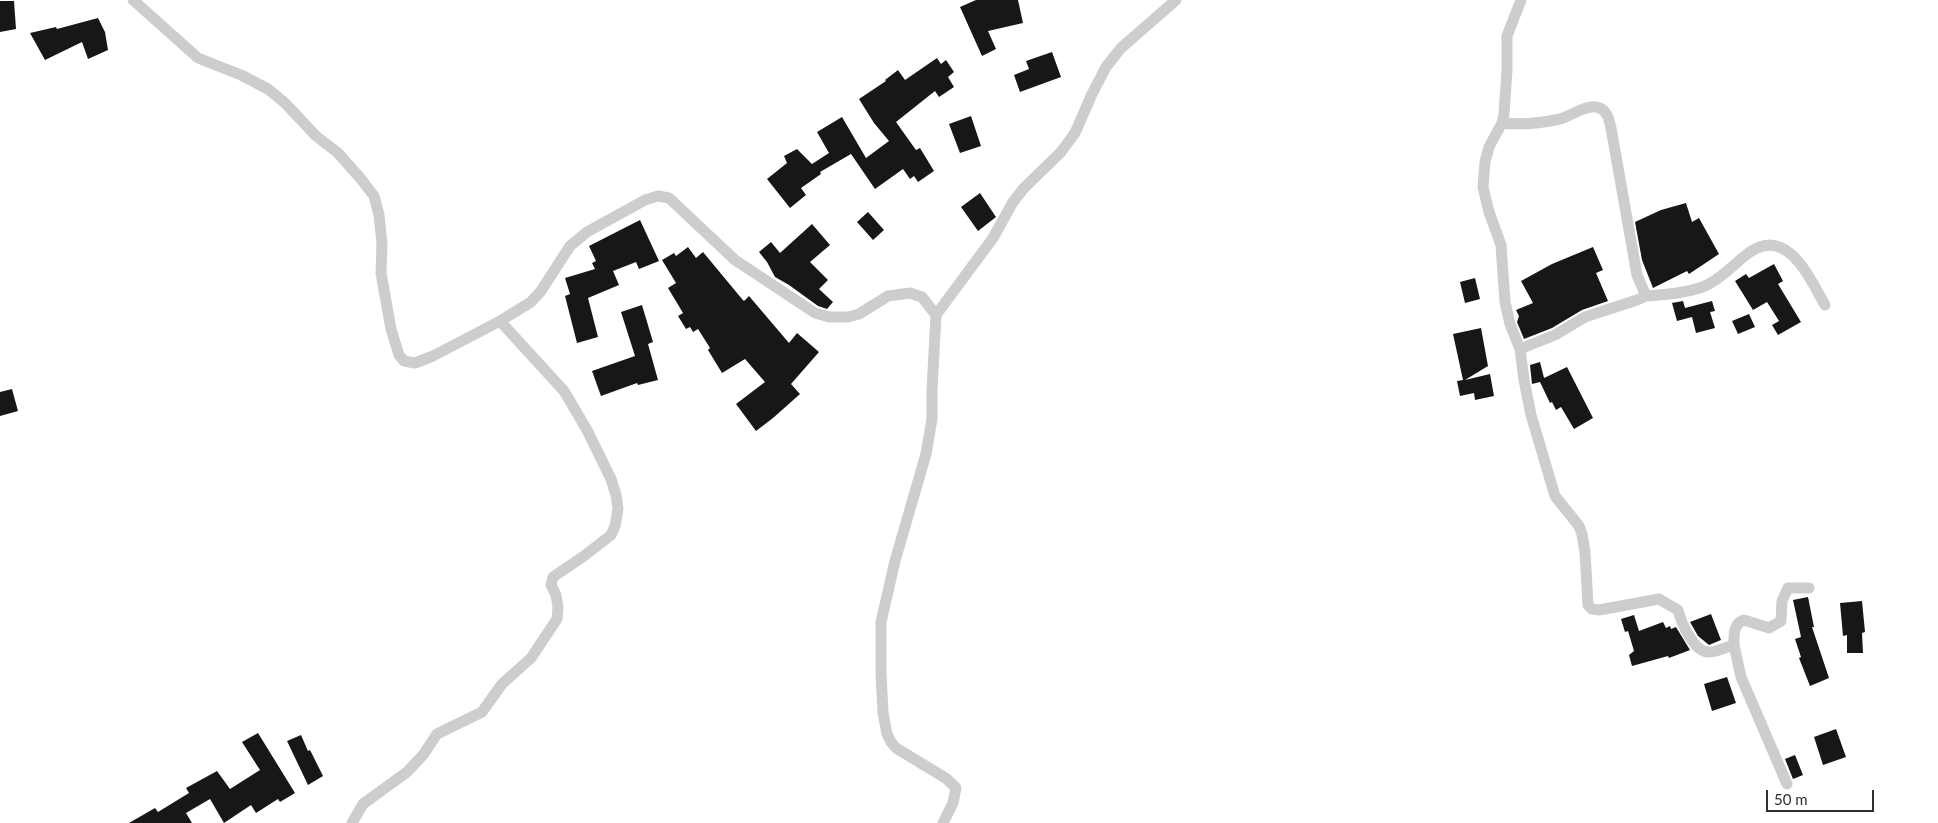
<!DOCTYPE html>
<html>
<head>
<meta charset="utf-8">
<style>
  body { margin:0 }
  #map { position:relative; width:1938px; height:823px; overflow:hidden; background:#fff; font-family:Lato,sans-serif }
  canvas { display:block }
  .scale { position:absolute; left:1766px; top:790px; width:108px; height:22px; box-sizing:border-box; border:2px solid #303030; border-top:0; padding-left:6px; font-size:15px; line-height:18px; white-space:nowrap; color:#303030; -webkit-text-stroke:4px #fff; paint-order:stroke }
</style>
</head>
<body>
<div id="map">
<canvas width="1938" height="823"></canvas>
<div class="scale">50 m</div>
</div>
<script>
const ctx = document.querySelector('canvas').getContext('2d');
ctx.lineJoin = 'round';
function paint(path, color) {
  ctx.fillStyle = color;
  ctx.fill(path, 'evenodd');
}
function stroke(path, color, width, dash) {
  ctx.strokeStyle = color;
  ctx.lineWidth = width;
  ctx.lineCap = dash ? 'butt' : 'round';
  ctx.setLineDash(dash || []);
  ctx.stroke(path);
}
const building = new Path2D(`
  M 976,0 L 1018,0 L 1023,23 L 988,31 L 996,49 L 982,56 L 960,7 Z
  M 0,1 L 14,1 L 16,29 L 0,32 Z
  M 98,18 L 105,32 L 108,50 L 88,59 L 82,42 L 45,60 L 30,33 L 56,27 L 57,29 Z
  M 1052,52 L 1061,77 L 1020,92 L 1014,75 L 1029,69 L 1026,61 Z
  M 937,58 L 941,64 L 946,60 L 954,72 L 948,77 L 954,87 L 939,97 L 935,91 L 896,122 L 916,150 L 920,148 L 934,171 L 918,182 L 914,176 L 910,179 L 903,169 L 875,189 L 851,154 L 820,172 L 821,174 L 801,188 L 806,195 L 790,208 L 767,179 L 787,163 L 784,156 L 797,149 L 812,164 L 829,153 L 817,132 L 842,117 L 866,158 L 889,141 L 874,123 L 859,99 L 886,81 L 885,80 L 898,70 L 905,80 Z
  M 971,116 L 981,146 L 960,153 L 949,124 Z
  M 980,193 L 996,217 L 978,231 L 961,207 Z
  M 1686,203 L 1692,222 L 1699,218 L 1719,254 L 1689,274 L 1687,271 L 1653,288 L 1642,260 L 1635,222 L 1661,210 Z
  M 868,212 L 884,230 L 873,240 L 857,222 Z
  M 640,220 L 659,261 L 639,269 L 636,262 L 613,271 L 619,285 L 588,298 L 598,337 L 577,343 L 565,296 L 570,294 L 565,278 L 595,269 L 592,263 L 596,261 L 589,246 Z
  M 812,224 L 830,245 L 810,262 L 828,280 L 819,289 L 833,302 L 827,309 L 818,306 L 789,285 L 775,277 L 767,262 L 759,252 L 771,242 L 780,253 Z
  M 688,247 L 696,258 L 703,252 L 742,299 L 744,301 L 749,296 L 789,343 L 797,333 L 819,352 L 791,384 L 800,394 L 773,418 L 756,431 L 736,404 L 765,382 L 745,359 L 722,373 L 708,350 L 710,348 L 698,329 L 693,332 L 690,327 L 686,329 L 678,316 L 683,313 L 668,288 L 676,283 L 662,260 L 674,253 L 676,256 Z
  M 1593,247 L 1603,270 L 1596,273 L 1608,301 L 1582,310 L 1552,328 L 1524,339 L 1517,322 L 1519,316 L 1516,310 L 1533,303 L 1521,281 L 1552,264 Z
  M 1774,264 L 1783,281 L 1778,284 L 1801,322 L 1778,335 L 1772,325 L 1779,321 L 1767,302 L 1753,310 L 1735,281 L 1746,274 L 1749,278 Z
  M 1475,278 L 1480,299 L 1465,303 L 1460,282 Z
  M 1683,301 L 1685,308 L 1712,301 L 1715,311 L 1710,312 L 1715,328 L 1696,333 L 1692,317 L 1677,321 L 1672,303 Z
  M 642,305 L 653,342 L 648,344 L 658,380 L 638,385 L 637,383 L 601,396 L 592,371 L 635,356 L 621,312 Z
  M 1749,314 L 1755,327 L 1738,334 L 1732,321 Z
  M 1481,328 L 1488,366 L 1465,380 L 1490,374 L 1494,396 L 1475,400 L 1474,393 L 1460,396 L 1457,381 L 1463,380 L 1453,334 Z
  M 1540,362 L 1544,378 L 1567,367 L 1593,418 L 1574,429 L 1561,407 L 1556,410 L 1552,402 L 1550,403 L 1540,382 L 1532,384 L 1530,365 Z
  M 12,389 L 18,411 L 0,416 L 0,392 Z
  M 1808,597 L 1814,627 L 1812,627 L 1829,678 L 1810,686 L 1799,658 L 1801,657 L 1795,639 L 1801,637 L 1793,600 Z
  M 1862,601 L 1865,632 L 1862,633 L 1863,653 L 1847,653 L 1847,635 L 1843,636 L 1840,603 Z
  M 1711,614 L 1721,640 L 1709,645 L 1698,636 L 1690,622 Z
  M 1634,615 L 1639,631 L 1663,622 L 1666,628 L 1670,626 L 1671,629 L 1676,627 L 1690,650 L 1669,658 L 1668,656 L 1632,666 L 1629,655 L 1634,651 L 1628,631 L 1625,632 L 1621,619 Z
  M 1727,677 L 1736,703 L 1712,711 L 1704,684 Z
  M 1836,729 L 1846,757 L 1823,765 L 1814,737 Z
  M 258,733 L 295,793 L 280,802 L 278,799 L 256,813 L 251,805 L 224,823 L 210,799 L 186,813 L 192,823 L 129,823 L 155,808 L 158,812 L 189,793 L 186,788 L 217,771 L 230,789 L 260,770 L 242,742 Z
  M 301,735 L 308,751 L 310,750 L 323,776 L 308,785 L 287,741 Z
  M 1795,755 L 1803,775 L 1793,779 L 1785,759 Z`);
const minor = new Path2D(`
  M 133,0 L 198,58 L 241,75 L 268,89 L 285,103 L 316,136 L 338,153 L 361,179 L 374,196 L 379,215 L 382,243 L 381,273 L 391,329 L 399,355 L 404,361 L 415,363 L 433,356 L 500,321 L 531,302 L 541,291 L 570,246 L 587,232 L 645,200 L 658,196 L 669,198 L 735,260 L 815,313 L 829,317 L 848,317 L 859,314 L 888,296 L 910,293 L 922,297 L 936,315
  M 1521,0 L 1507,36 L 1507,70 L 1504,114 L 1502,123 L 1489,147 L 1485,162 L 1483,187 L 1489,212 L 1501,245 L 1505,302 L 1510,324 L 1520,349 L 1524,380 L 1531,415 L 1555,496 L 1579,526 L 1582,534 L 1585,552 L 1588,605 L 1592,609 L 1599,610 L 1659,599 L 1678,610 C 1681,622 1693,650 1707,652 C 1715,653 1726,647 1734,645 C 1734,635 1733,624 1744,620 L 1769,628 L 1781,621 L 1782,601 L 1788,588 L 1809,588
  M 1502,123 C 1520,125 1541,123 1560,119 C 1571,116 1585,105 1596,107 C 1607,109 1609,119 1611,128 L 1637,275 L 1646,296 C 1663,295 1691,293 1707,285 C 1722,278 1733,265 1746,255 C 1786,223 1809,277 1825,305
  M 1520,349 L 1555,335 L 1585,317 L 1637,300 L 1646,296
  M 1734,645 L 1741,677 L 1787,784
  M 352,823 L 363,804 L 407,772 L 423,755 L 437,734 L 482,712 L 502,684 L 531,658 L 557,619 L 558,607 L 556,595 L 551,585 L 553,577 L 584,556 L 611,535 L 615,526 L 618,509 L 616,495 L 611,479 L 587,430 L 564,391 L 500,321
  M 943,823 L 953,803 L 956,788 L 947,779 L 896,748 L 891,742 L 887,734 L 883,713 L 881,673 L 881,622 L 895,561 L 926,454 L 932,419 L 932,390 L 936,315 L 993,238 L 1013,202 L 1024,188 L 1061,152 L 1075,133 L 1092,94 L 1106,67 L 1121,48 L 1176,0`);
paint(building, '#171717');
stroke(minor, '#cdcdcd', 11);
</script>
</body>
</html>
